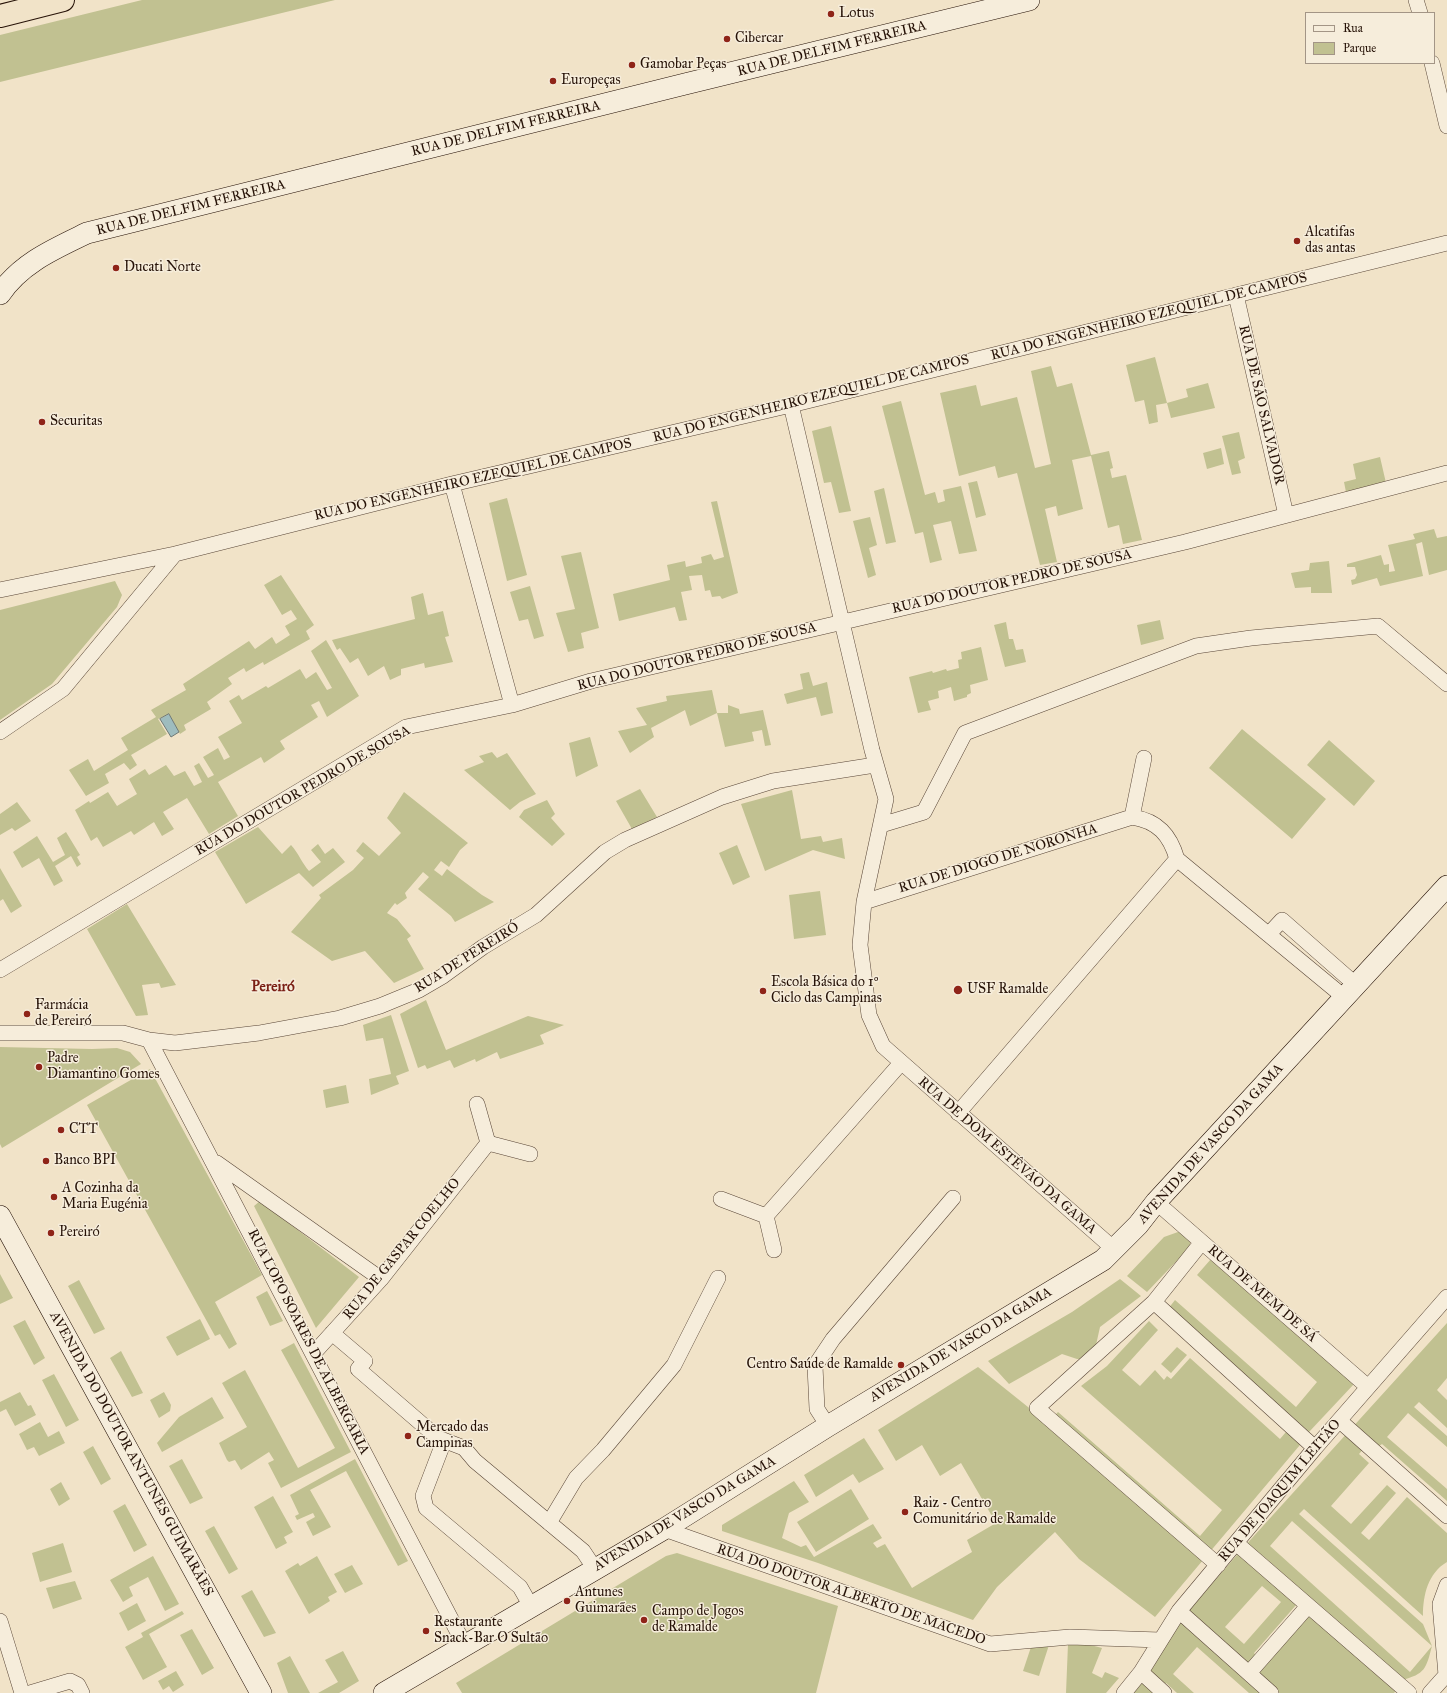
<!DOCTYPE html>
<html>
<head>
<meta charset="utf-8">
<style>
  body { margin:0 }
  #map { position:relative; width:1447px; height:1693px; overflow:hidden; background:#f1e3c8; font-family:"IM FELL Great Primer",serif }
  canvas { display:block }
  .legend { position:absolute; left:1305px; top:12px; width:130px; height:52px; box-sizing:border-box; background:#f6eddb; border:1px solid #a39586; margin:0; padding:5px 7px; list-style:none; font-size:12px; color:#261207 }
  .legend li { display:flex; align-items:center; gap:8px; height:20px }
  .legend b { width:20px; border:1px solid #a39586 }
</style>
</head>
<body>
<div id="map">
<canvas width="1447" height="1693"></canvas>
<ul class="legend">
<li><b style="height:5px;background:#f6eddb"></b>Rua</li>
<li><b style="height:11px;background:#c1c191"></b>Parque</li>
</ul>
</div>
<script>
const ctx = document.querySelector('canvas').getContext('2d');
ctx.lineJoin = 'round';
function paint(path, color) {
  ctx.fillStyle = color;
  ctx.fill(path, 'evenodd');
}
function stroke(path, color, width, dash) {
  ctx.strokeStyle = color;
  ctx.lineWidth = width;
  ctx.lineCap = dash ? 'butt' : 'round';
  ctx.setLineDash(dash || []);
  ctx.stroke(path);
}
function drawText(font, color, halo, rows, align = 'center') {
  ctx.font = font + ' "IM FELL Great Primer",serif';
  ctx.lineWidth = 3;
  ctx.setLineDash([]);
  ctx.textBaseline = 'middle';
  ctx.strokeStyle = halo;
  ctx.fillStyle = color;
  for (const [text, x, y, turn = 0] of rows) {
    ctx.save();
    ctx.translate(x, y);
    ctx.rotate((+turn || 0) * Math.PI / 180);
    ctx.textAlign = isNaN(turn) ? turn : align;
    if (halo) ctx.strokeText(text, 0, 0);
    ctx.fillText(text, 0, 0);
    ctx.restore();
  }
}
const green = new Path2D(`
  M 142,0 L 335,0 L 0,82 L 0,35 Z
  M 1155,357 L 1167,403 L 1188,397 L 1186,389 L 1208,383 L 1215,408 L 1171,418 L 1167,403 L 1156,405 L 1158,422 L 1149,424 L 1144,400 L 1135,402 L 1126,365 Z
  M 1051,366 L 1057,387 L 1072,383 L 1091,455 L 1109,451 L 1113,468 L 1110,469 L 1112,478 L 1126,475 L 1142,540 L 1123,544 L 1119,525 L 1108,528 L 1091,456 L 1072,460 L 1083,509 L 1058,516 L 1056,506 L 1045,509 L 1057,562 L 1040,565 L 1017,473 L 998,478 L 995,466 L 959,476 L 940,393 L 976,385 L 981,406 L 1017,397 L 1035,468 L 1051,464 L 1031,371 Z
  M 901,401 L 925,495 L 935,492 L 938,503 L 945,501 L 943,490 L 961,486 L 977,551 L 959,554 L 951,521 L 933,525 L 942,560 L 930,563 L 923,532 L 915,534 L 882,406 Z
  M 831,426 L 851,511 L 839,513 L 831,482 L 824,483 L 812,431 Z
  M 1239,432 L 1245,458 L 1238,461 L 1241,473 L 1232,475 L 1222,436 Z
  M 1221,448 L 1224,464 L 1207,469 L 1203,453 Z
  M 1380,457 L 1386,483 L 1346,492 L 1344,482 L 1356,479 L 1353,464 Z
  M 977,481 L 986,515 L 976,518 L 968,483 Z
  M 884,488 L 896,542 L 886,544 L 874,491 Z
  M 507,498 L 527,575 L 507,581 L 489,503 Z
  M 717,501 L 738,593 L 722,599 L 720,596 L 712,597 L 710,590 L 705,591 L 702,575 L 689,576 L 692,590 L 681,592 L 687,620 L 679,621 L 675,607 L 619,621 L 613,594 L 670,580 L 667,565 L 685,561 L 686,567 L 702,563 L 701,557 L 711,554 L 714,560 L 724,557 L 711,502 Z
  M 870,517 L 877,545 L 869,548 L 876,575 L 868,578 L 853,521 Z
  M 1434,529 L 1437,538 L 1447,536 L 1447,570 L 1429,575 L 1422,542 L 1416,544 L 1423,576 L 1380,586 L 1377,578 L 1352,585 L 1351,580 L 1355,579 L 1357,575 L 1355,567 L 1347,567 L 1347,564 L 1381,555 L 1384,565 L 1389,564 L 1389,572 L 1395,571 L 1388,545 L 1415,539 L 1413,534 Z
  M 581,552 L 599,628 L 581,633 L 584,648 L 568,652 L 556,613 L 575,609 L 561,556 Z
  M 1329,561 L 1332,593 L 1311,593 L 1311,587 L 1295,588 L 1291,573 L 1309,570 L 1310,563 Z
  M 281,575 L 314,625 L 306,631 L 310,639 L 264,665 L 263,662 L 246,672 L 244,668 L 228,678 L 232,684 L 207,702 L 211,709 L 184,725 L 186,730 L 180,734 L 169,714 L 158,719 L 167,734 L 131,755 L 137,765 L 130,770 L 124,763 L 105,774 L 109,783 L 86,796 L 69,770 L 88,759 L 94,771 L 128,750 L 121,738 L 156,717 L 151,710 L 186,690 L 183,684 L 249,641 L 255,649 L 272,637 L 276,644 L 290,635 L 285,626 L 297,619 L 291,610 L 282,615 L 264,585 Z
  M 115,581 L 122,595 L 117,607 L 52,684 L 0,720 L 0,610 Z
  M 530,586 L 544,636 L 534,639 L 528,619 L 519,621 L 510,592 Z
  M 423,593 L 428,615 L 443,611 L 449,636 L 445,637 L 453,662 L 425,668 L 424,663 L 401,669 L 401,675 L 390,680 L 384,666 L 368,676 L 358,658 L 350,663 L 340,648 L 337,650 L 332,640 L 415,619 L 411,597 Z
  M 1160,620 L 1164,639 L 1141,645 L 1137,625 Z
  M 1006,622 L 1009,639 L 1013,639 L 1016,650 L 1023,649 L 1026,662 L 1005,667 L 994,625 Z
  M 326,640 L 359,696 L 327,717 L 319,701 L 311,705 L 318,717 L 280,741 L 285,749 L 264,763 L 261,757 L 218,782 L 238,816 L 209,834 L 187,798 L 163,812 L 174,829 L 162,836 L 154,822 L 134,835 L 131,831 L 103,847 L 97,837 L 91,841 L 75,810 L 89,801 L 90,803 L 108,792 L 117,806 L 137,794 L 129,779 L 145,769 L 149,775 L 166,765 L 174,776 L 185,771 L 194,786 L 202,782 L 194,766 L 199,763 L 208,778 L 214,775 L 203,757 L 218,748 L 224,760 L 230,757 L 218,737 L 242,723 L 229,701 L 239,695 L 242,700 L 266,686 L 268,688 L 300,669 L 306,679 L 316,672 L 327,690 L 332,688 L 311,651 Z
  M 981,647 L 988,680 L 970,685 L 971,693 L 967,695 L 967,697 L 954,701 L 951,687 L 938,691 L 939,698 L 928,701 L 931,710 L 918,713 L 909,677 L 932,671 L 933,673 L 946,669 L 947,671 L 959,668 L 958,660 L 962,659 L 961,652 Z
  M 809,672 L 813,686 L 827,682 L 833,713 L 821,716 L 816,697 L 787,704 L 784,694 L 803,689 L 800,674 Z
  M 712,690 L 717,713 L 728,713 L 728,705 L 739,709 L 740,714 L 763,710 L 771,745 L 765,746 L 762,730 L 752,732 L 754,741 L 725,747 L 717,713 L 690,726 L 685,710 L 651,728 L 654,737 L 630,753 L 618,731 L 647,725 L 636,708 L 667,701 L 666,696 Z
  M 1242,729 L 1326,799 L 1292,839 L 1209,768 Z
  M 590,737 L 598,766 L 576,777 L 569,743 Z
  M 1329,740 L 1375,781 L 1354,806 L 1307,765 Z
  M 492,752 L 497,758 L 507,753 L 536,794 L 520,802 L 510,810 L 464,770 L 484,762 L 479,756 Z
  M 640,789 L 657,817 L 632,829 L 616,801 Z
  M 792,790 L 801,839 L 821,836 L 823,842 L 842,838 L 845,859 L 813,850 L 765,871 L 741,804 Z
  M 404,792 L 468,843 L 460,850 L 449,867 L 441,861 L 434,870 L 442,876 L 447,869 L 482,895 L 494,902 L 455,922 L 451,916 L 418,889 L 429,877 L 423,872 L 405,893 L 407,898 L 397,905 L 395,903 L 387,913 L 397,919 L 411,936 L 407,939 L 424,969 L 394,983 L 365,951 L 332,961 L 291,932 L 321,898 L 319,895 L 353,870 L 364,858 L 356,851 L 363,842 L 379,856 L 401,833 L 387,818 Z
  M 547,800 L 555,814 L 551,818 L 565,834 L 552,846 L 519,817 L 524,810 Z
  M 17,802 L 31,821 L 15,831 L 12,828 L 0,835 L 0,814 Z
  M 258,827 L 282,854 L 291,845 C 299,854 302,863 309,871 L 321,862 L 311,850 L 318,844 L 325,854 L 333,848 L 345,862 L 313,887 L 299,873 L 246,904 L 215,852 Z
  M 66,832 L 80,855 L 77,857 L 81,864 L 77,867 L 71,856 L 55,866 L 63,881 L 54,886 L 39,858 L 22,868 L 13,852 L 37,836 L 53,862 L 65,855 L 57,838 Z
  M 737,845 L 750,877 L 733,885 L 719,853 Z
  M 0,868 L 22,906 L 11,913 L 3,899 L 0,901 Z
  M 820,891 L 826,935 L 794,939 L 789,895 Z
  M 127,904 L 176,985 L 161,988 L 159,983 L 142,985 L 148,1015 L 136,1016 L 87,929 Z
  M 426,1000 L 446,1050 L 528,1016 L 564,1025 L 540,1035 L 544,1044 L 500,1059 L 497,1052 L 476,1062 L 475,1059 L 454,1068 L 450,1060 L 427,1069 L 425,1065 L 418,1068 L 400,1014 Z
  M 391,1015 L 409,1071 L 396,1076 L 399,1084 L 371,1095 L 369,1079 L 391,1074 L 383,1038 L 366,1041 L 363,1025 Z
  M 0,1047 L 92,1049 L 117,1048 L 130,1052 L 141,1064 L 2,1148 L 0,1144 Z
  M 150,1069 L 262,1275 L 215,1302 L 237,1344 L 229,1349 L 220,1334 L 215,1336 L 87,1105 Z
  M 346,1085 L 349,1103 L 326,1108 L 323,1090 Z
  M 260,1201 L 359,1277 L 316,1328 L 254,1206 Z
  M 1178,1232 L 1185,1233 L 1190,1238 L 1190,1247 L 1147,1292 L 1127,1276 L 1164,1237 Z
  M 1211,1259 L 1354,1384 L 1309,1432 L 1168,1309 L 1175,1300 L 1296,1407 L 1317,1382 L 1197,1275 Z
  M 0,1274 L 13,1298 L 0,1304 Z
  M 1120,1279 L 1141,1296 L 1100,1327 L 1096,1345 L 1086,1359 L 1077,1359 L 1062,1354 L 1009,1384 L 988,1361 L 1072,1312 Z
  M 79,1280 L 105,1329 L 94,1334 L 68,1286 Z
  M 267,1291 L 283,1321 L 270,1326 L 256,1297 Z
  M 200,1319 L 210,1339 L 177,1356 L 166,1337 Z
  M 25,1320 L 45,1358 L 34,1365 L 13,1326 Z
  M 1149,1321 L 1158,1330 L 1122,1370 L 1140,1386 L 1155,1370 L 1164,1380 L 1167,1376 L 1171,1379 L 1190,1358 L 1280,1439 L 1291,1426 L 1305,1439 L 1155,1617 L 1079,1559 L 1055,1532 L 997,1587 L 973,1620 L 818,1563 L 722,1531 L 722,1525 L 794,1481 L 809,1502 L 789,1513 L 782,1538 L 801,1547 L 806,1545 L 814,1557 L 873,1524 L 882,1538 L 873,1543 L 877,1548 L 885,1544 L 912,1588 L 972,1552 L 967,1540 L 996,1523 L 961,1463 L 940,1476 L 922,1445 L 896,1461 L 878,1430 L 978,1367 L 1048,1423 L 1058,1412 L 1200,1536 L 1222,1510 L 1081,1386 L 1107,1366 Z
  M 1447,1323 L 1447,1378 L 1437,1390 L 1447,1400 L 1447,1428 L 1419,1402 L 1414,1407 L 1447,1436 L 1447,1447 L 1408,1413 L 1387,1437 L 1447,1489 L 1447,1501 L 1382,1444 L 1378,1447 L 1370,1441 L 1359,1454 L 1369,1463 L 1331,1506 L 1351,1524 L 1387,1485 L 1396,1493 L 1361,1533 L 1369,1540 L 1407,1497 L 1447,1533 L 1447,1562 C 1428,1573 1423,1595 1423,1616 L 1304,1509 L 1299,1514 L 1423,1624 L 1432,1646 C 1426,1669 1425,1674 1402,1680 L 1262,1555 L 1256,1561 L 1297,1604 L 1254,1653 L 1260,1660 L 1308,1606 L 1400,1686 L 1394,1693 L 1249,1693 L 1197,1647 L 1173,1674 L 1194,1693 L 1177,1693 L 1166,1683 L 1160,1689 L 1161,1693 L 1124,1693 L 1184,1616 L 1243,1548 ZM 1292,1521 L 1432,1646 L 1410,1672 L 1270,1546 ZM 1262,1586 L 1281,1602 L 1244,1644 L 1225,1627 Z
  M 294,1343 L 351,1452 L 281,1488 L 268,1463 L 274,1460 L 269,1452 L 241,1470 L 235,1460 L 229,1462 L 227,1460 L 219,1443 L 247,1427 L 222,1383 L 245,1370 L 298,1468 L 335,1448 L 281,1350 Z
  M 1177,1347 L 1187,1355 L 1171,1373 L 1161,1364 Z
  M 121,1351 L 143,1393 L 132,1397 L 110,1358 Z
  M 54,1374 L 79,1420 L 66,1427 L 42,1380 Z
  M 20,1392 L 28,1406 L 31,1405 L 36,1415 L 15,1426 L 6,1409 L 0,1412 L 0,1402 Z
  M 164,1392 L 171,1405 L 170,1411 L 159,1418 L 150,1400 Z
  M 212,1397 L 224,1418 L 162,1452 L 157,1443 L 179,1417 Z
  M 40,1422 L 48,1437 L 59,1431 L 65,1443 L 39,1456 L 34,1447 L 27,1450 L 19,1434 Z
  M 864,1438 L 884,1469 L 859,1483 L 853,1474 L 816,1497 L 804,1475 Z
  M 93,1446 L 111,1479 L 101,1485 L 83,1452 Z
  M 182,1459 L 203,1498 L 190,1504 L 169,1466 Z
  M 355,1459 L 408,1561 L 398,1566 L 346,1471 L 310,1490 L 331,1527 L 313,1536 L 306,1522 L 315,1517 L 313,1513 L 297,1520 L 295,1516 L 299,1514 L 290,1495 Z
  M 61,1482 L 70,1499 L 59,1506 L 50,1489 Z
  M 851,1489 L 869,1519 L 816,1552 L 797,1522 Z
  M 273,1496 L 293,1532 L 284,1537 L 287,1543 L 276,1549 L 254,1507 Z
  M 125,1504 L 147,1545 L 134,1552 L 113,1511 Z
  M 214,1526 L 238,1569 L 229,1574 L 205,1531 Z
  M 63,1543 L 72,1572 L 40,1582 L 32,1553 Z
  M 677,1553 L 838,1606 L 816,1693 L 462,1693 L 456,1683 L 666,1556 Z
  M 153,1556 L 179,1604 L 165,1611 L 148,1577 L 129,1587 L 133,1596 L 123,1602 L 110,1580 Z
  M 317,1556 L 337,1592 L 328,1597 L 330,1601 L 309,1614 L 285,1571 L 298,1563 L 300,1566 Z
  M 352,1565 L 363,1584 L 345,1593 L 334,1574 Z
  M 75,1581 L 82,1599 L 53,1609 L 46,1588 Z
  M 252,1590 L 276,1633 L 264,1637 L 241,1596 Z
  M 137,1603 L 146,1621 L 128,1631 L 119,1613 Z
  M 182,1611 L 184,1614 L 149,1634 L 167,1667 L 143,1680 L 125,1647 L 143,1637 L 141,1633 Z
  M 192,1629 L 214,1668 L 202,1675 L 180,1635 Z
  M 1083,1643 L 1102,1648 L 1092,1673 L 1102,1678 L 1105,1672 L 1119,1678 L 1106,1693 L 1066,1693 L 1068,1644 Z
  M 1049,1645 L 1039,1676 L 1023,1671 L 1031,1647 Z
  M 343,1651 L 359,1681 L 339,1693 L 318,1693 L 338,1682 L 325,1660 Z
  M 290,1656 L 310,1693 L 288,1693 L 277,1663 Z
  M 176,1671 L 184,1685 L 173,1692 L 169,1686 L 163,1690 L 158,1681 Z`);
const water = new Path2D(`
  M 169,714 L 179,732 L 171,737 L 160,719 Z`);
const street = new Path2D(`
  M 1416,0 L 1420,13
  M 1432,63 L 1447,126
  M 1236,295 L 1286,515
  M 791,405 L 872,750 L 886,799 L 864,902 L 860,945 L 869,1015 L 883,1046 L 1114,1249
  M 452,484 L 512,705
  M 0,590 L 175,554 L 452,484 L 791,405 L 1447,243
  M 0,732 L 63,689 L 175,554
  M 1132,817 L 1144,758
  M 881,825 L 924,812 L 965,733 L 1196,646 L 1251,638 L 1378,626 L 1447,684
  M 1177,859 L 1344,997
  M 864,902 L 1132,817 C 1158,821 1170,835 1177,859 L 958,1113
  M 1269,934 L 1282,920 L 1356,985
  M 0,970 L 406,727 L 512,705 L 591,681 L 1185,542 L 1447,473
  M 0,1033 L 123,1033 L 149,1040 L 175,1043 L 259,1033 L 340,1018 L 380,1006 L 419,990 L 443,976 L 483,947 L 536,915 L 605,852 L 625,840 L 722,797 L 773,781 L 875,765
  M 149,1040 L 464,1644
  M 477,1104 L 488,1143
  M 217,1163 L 381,1279
  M 721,1199 L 766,1216 L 901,1063
  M 1156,1202 L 1368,1387
  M 766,1216 L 774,1250
  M 1202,1242 L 1154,1302 L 1037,1408 L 1218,1565
  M 1154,1302 L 1315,1448
  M 332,1333 L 365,1361 L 358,1369 L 438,1438 L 464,1448 L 475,1461 L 583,1551 L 595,1569
  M 314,1353 L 381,1279 L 488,1143 L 530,1154
  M 1340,1421 L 1447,1516
  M 828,1426 L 817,1409 L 815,1366 L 833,1339 L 953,1198
  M 444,1441 L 423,1496 L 426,1508 L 520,1587 L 532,1608
  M 549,1523 L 576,1478 L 603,1450 L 674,1365 L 718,1278
  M 664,1529 L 990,1644 L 1070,1637 L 1160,1640
  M 1236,1543 L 1409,1693
  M 1179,1611 L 1271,1693
  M 0,1621 L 22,1693
  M 1141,1672 L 1164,1693
  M 1249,1673 L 1308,1606
  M 1446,1675 L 1440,1604 L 1447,1585
  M 30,1693 L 70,1681 L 78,1685 L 82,1693
  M 1124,1693 L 1141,1672 L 1179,1611 L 1315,1448 L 1447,1297
  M 1430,1693 L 1447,1674`);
const secondary = new Path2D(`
  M 0,294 C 21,263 54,249 87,233 L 685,84 L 1029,0
  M 0,1216 L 261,1693
  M 384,1693 L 664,1529 L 828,1426 L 1103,1260 L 1138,1225 L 1156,1202 L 1447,886`);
const highway = new Path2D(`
  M 0,16 L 63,0`);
const markers = [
  [831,14,4,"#8f2418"],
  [727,39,4,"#8f2418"],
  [632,65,4,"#8f2418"],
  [553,81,4,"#8f2418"],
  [1297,241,4,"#8f2418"],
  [116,268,4,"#8f2418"],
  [42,422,4,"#8f2418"],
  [958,990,5,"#8f2418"],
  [763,991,4,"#8f2418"],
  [27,1014,4,"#8f2418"],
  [39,1067,4,"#8f2418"],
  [61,1130,4,"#8f2418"],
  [46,1161,4,"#8f2418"],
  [54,1197,4,"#8f2418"],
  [51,1233,4,"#8f2418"],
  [901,1365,4,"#8f2418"],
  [408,1436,4,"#8f2418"],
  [905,1512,4,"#8f2418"],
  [567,1601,4,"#8f2418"],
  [644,1620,4,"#8f2418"],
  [426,1631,4,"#8f2418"]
];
const poiNames = [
  ["Lotus",839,14],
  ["Cibercar",735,39],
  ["Gamobar Peças",640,65],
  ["Europeças",561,81],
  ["Alcatifas",1305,233],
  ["das antas",1305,249],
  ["Ducati Norte",124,268],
  ["Securitas",50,422],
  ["Escola Básica do 1º",771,983],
  ["Ciclo das Campinas",771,999],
  ["USF Ramalde",967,990],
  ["Farmácia",35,1006],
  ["de Pereiró",35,1022],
  ["Padre",47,1059],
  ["Diamantino Gomes",47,1075],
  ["CTT",69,1130],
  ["Banco BPI",54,1161],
  ["A Cozinha da",62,1189],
  ["Maria Eugénia",62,1205],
  ["Pereiró",59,1233],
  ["Centro Saúde de Ramalde",893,1365,"right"],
  ["Mercado das",416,1428],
  ["Campinas",416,1444],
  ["Raiz - Centro",913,1504],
  ["Comunitário de Ramalde",913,1520],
  ["Antunes",575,1593],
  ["Guimarães",575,1609],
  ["Campo de Jogos",652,1612],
  ["de Ramalde",652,1628],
  ["Restaurante",434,1623],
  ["Snack-Bar O Sultão",434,1639]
];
const streetNames = [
  ["RUA DE DELFIM FERREIRA",832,49,-14],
  ["RUA DE DELFIM FERREIRA",506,129,-14],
  ["RUA DE DELFIM FERREIRA",191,208,-14],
  ["RUA DO ENGENHEIRO EZEQUIEL DE CAMPOS",1149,317,-14],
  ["RUA DO ENGENHEIRO EZEQUIEL DE CAMPOS",811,399,-14],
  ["RUA DE SÃO SALVADOR",1261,405,77],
  ["RUA DO ENGENHEIRO EZEQUIEL DE CAMPOS",473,480,-13],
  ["RUA DO DOUTOR PEDRO DE SOUSA",1012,582,-13],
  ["RUA DO DOUTOR PEDRO DE SOUSA",697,657,-14],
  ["RUA DO DOUTOR PEDRO DE SOUSA",303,791,-30],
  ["RUA DE DIOGO DE NORONHA",998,859,-17],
  ["RUA DE PEREIRÓ",467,958,-32],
  ["AVENIDA DE VASCO DA GAMA",1211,1144,-48],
  ["RUA DE DOM ESTÊVÃO DA GAMA",1007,1156,41],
  ["RUA DE GASPAR COELHO",402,1249,-51],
  ["RUA DE MEM DE SÁ",1262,1294,41],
  ["RUA LOPO SOARES DE ALBERGARIA",308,1342,63],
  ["AVENIDA DE VASCO DA GAMA",961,1345,-31],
  ["AVENIDA DO DOUTOR ANTUNES GUIMARÃES",131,1454,61],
  ["RUA DE JOAQUIM LEITÃO",1280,1491,-50],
  ["AVENIDA DE VASCO DA GAMA",685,1514,-31],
  ["RUA DO DOUTOR ALBERTO DE MACEDO",851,1595,19]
];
const neighbourhoodNames = [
  ["Pereiró",273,987]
];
paint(green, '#c1c191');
paint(water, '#9ebcbe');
stroke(water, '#6e7875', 1);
stroke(street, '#594637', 16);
stroke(secondary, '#261207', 22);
stroke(highway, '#261207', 24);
stroke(street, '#f6eddb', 15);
stroke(secondary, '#f6eddb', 21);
stroke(highway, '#f1e3c8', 22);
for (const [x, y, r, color] of markers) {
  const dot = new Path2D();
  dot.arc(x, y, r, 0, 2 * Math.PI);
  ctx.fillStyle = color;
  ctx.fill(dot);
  stroke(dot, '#f6eddb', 1.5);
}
drawText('14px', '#261207', '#f6eddb', poiNames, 'left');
drawText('14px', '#261207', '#f6eddb', streetNames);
drawText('bold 15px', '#7a1f14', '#f6eddb', neighbourhoodNames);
</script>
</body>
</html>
